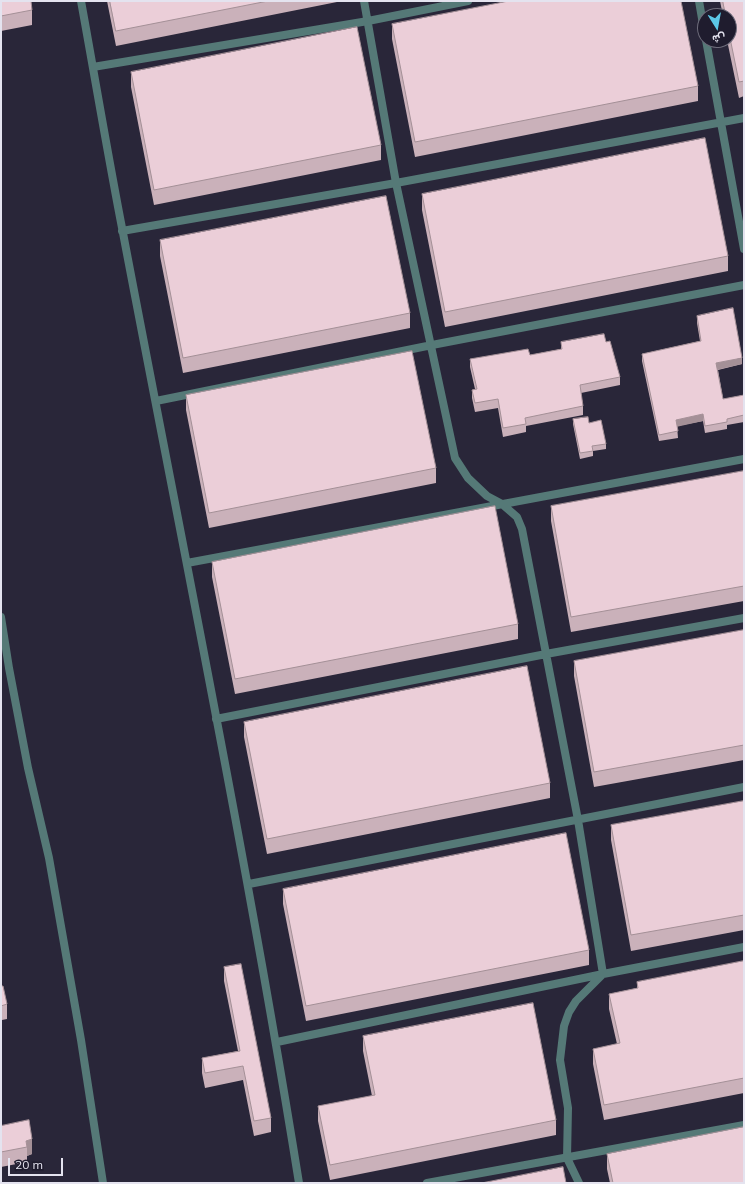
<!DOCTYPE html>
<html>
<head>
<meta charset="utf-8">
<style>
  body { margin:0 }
  #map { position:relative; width:745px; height:1184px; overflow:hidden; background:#292639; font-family:Mulish,Vazirmatn,sans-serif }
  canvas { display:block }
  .frame { position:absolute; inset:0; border:2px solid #e4e3ef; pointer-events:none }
  .north { position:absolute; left:697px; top:8px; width:40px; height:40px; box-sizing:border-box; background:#1f1c2e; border:1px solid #6e6c7b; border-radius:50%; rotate:169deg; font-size:11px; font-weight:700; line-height:16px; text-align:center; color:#e4e3ef }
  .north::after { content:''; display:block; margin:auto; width:14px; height:18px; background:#5cc7e7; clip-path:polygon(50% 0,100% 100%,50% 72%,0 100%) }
  .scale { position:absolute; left:8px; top:1158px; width:55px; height:18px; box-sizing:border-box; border:2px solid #e4e3ef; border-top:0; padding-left:5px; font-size:12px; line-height:14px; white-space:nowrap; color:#e4e3ef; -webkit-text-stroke:3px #1f1c2e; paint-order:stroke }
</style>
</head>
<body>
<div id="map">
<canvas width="745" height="1184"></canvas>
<div class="frame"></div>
<div class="north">ش</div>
<div class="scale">20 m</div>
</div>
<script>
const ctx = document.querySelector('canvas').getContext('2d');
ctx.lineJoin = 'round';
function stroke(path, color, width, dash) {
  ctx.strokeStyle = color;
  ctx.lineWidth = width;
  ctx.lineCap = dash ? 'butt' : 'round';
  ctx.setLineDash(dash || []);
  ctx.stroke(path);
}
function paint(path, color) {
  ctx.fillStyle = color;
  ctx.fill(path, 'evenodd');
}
const minor = new Path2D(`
  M 81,1 C 95,78 108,156 123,233 C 183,549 248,865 299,1183
  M 364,1 L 396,183 L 455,458 L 468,478 L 487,496 L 502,504 L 517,517 L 522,529 L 578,820 L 603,974 L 576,1001 L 569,1012 L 564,1026 L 560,1060 L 568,1108 L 567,1158 L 579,1183
  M 699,1 L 705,36
  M 706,40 L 744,249
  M 93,67 L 368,21 L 468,1
  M 122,231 L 396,183 L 744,118
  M 156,401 L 432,345 L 744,285
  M 187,563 L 744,459
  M 1,617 L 9,668 L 28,768 L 49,858 L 81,1040 L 103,1183
  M 216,719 L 546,654 L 744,618
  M 249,884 L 744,787
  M 277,1042 L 603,974 L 744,947
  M 427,1183 L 744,1125`);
const wall = new Path2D(`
  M 1,1 L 32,10 L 32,25 L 1,31 Z
  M 107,1 L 342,1 L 116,46 Z
  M 720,1 L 744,1 L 744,96 L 739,98 L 727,40 L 729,40 L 729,16 L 723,16 Z
  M 392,24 L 698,86 L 698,101 L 415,157 L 392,39 Z
  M 131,72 L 381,145 L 381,160 L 154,205 L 131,87 Z
  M 422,194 L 728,256 L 728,271 L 445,327 L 422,210 Z
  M 160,240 L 410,313 L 410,328 L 183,373 L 160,256 Z
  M 697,316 L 742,364 L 718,370 L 723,399 L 744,395 L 744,422 L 727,425 L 727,429 L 705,433 L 703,421 L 677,426 L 678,438 L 659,441 L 642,361 L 642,354 L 700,341 L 697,323 Z
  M 561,342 L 606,342 L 620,377 L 620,385 L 581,393 L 583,406 L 583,415 L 526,426 L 526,432 L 503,437 L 498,408 L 475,412 L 472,398 L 472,390 L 475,389 L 470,367 L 470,359 L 530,355 L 561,349 Z
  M 186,395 L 436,468 L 436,483 L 209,528 L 186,410 Z
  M 573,419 L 589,423 L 606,444 L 606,449 L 593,451 L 593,456 L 580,459 L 573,424 Z
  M 744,471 L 744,601 L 571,632 L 551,521 L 551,506 Z
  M 212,562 L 518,624 L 518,639 L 235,694 L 212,577 Z
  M 744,630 L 744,760 L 594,787 L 574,676 L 574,661 Z
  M 244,722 L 550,783 L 550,798 L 267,854 L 244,737 Z
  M 744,801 L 744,930 L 631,951 L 611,840 L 611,825 Z
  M 283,889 L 589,950 L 589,965 L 306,1021 L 283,904 Z
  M 744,961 L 744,1093 L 604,1120 L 593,1064 L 593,1049 L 617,1044 L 609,1009 L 609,994 L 637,988 L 637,982 Z
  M 224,967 L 271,1118 L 271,1132 L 254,1136 L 243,1080 L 205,1088 L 202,1073 L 202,1058 L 238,1051 L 224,981 Z
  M 1,986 L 7,1004 L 7,1019 L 2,1020 L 2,1027 L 1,1027 Z
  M 363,1036 L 556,1120 L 556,1135 L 330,1180 L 318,1121 L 318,1106 L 372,1096 L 363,1051 Z
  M 29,1120 L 32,1154 L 27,1156 L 27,1162 L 1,1167 L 1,1126 Z
  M 607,1154 L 744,1183 L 610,1183 L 607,1169 Z`);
const shadedWall = new Path2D(`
  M 742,358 L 742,364 L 716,370 L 716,363 Z
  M 703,414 L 703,421 L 676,427 L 676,420 Z
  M 32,1139 L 32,1154 L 27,1156 L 27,1147 L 26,1141 Z`);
const building = new Path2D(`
  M 1,1 L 31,1 L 32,10 L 1,16 Z
  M 110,1 L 268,1 L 116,31 Z
  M 509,1 L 681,1 L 698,86 L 415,142 L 392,24 Z
  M 723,1 L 744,1 L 744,81 L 739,82 L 729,33 L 729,16 L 726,16 Z
  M 357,27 L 381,145 L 154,190 L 131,72 Z
  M 705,138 L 728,256 L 445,312 L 422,194 Z
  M 386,196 L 410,313 L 183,358 L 160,240 Z
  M 733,308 L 742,358 L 716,363 L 723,399 L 744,395 L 744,415 L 727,419 L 727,422 L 705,426 L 703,414 L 676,420 L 678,431 L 659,435 L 642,354 L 701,341 L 697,316 Z
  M 604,334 L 606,342 L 610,341 L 620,377 L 580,385 L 583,406 L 525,418 L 526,424 L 503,428 L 498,399 L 475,403 L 472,390 L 477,389 L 470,359 L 528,349 L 530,355 L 562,349 L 561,342 Z
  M 412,351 L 436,468 L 209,513 L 186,395 Z
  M 588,417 L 589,423 L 601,420 L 606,444 L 592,446 L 593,451 L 580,453 L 573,419 Z
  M 744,471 L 744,586 L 571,617 L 551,506 Z
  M 495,506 L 518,624 L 235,679 L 212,562 Z
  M 744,630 L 744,745 L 594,772 L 574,661 Z
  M 527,666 L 550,783 L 267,839 L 244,722 Z
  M 744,801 L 744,915 L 631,935 L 611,825 Z
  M 566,833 L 589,950 L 306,1006 L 283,889 Z
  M 744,961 L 744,1078 L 604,1105 L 593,1049 L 620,1043 L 609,994 L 638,988 L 637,982 Z
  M 241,964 L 271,1118 L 254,1121 L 243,1066 L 205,1073 L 202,1058 L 240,1051 L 224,967 Z
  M 1,986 L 3,986 L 7,1004 L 1,1006 Z
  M 533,1003 L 556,1120 L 330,1165 L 318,1106 L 375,1095 L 363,1036 Z
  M 29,1120 L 32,1139 L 26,1141 L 27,1147 L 1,1152 L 1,1126 Z
  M 744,1127 L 744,1183 L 613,1183 L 607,1154 Z
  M 563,1167 L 566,1183 L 482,1183 Z`);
stroke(minor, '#557977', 8);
paint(wall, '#cab1ba');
paint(shadedWall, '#a49097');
paint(building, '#ebced8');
stroke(building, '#a49097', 1);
</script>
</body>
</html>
